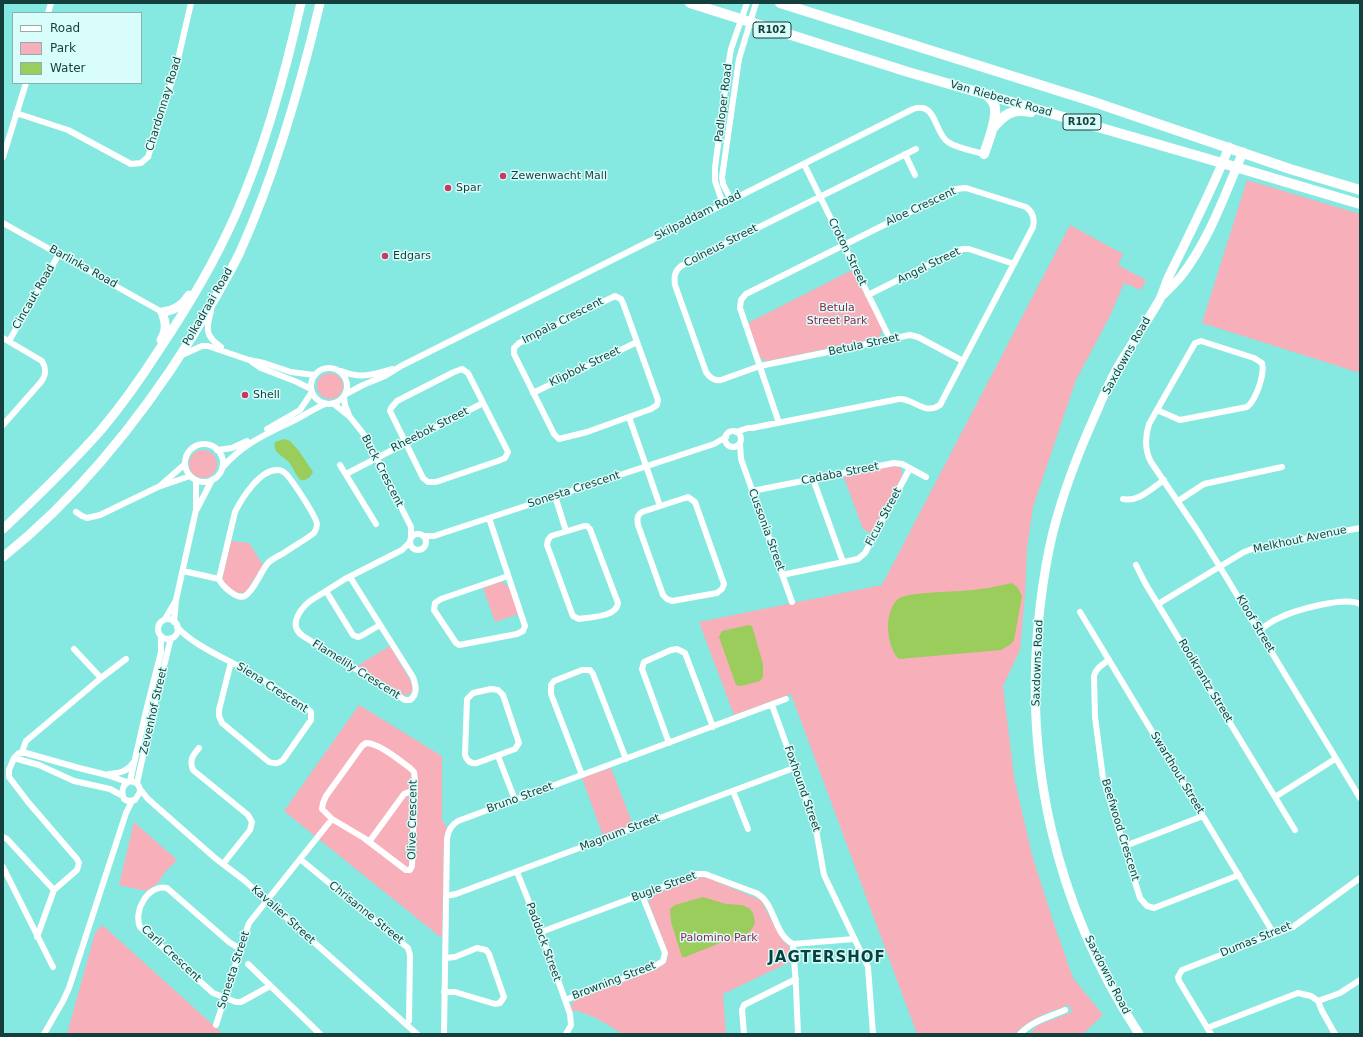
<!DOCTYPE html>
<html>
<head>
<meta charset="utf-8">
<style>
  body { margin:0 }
  #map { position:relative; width:1363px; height:1037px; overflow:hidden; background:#85e8e1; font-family:"DejaVu Sans",sans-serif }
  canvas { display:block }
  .frame { position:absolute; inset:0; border:4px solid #143f3c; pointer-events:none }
  .legend { position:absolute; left:12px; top:12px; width:130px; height:72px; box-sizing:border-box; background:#d9fdfa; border:1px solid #8ab1ae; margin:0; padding:5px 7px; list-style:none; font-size:12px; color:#143f3c }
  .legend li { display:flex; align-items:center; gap:8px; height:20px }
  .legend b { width:20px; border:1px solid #8ab1ae }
</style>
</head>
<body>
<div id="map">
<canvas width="1363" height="1037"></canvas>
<div class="frame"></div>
<ul class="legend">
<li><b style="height:5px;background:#fff"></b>Road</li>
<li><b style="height:11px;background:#f7afb9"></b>Park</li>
<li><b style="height:11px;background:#9acd5b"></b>Water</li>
</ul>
</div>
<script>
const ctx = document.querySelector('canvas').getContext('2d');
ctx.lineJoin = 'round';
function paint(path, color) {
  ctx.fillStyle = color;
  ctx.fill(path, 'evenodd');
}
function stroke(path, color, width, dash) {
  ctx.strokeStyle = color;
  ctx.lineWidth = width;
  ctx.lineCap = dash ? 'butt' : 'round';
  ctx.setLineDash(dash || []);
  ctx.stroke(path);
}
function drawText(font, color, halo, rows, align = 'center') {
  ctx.font = font + ' "DejaVu Sans",sans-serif';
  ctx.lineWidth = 3;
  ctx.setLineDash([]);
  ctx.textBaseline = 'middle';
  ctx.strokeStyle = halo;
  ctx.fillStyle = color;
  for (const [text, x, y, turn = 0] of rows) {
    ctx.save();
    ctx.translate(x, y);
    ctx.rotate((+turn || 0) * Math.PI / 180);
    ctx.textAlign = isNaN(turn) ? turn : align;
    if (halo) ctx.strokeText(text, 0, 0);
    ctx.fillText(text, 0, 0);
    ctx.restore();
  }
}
const green = new Path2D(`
  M 1247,180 L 1360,214 L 1360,373 L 1202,323 Z
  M 1070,225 L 1123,254 L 1118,265 L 1146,280 L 1141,290 L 1124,283 L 1110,316 L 1076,380 L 1033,507 L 1027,549 L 1025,595 L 1020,650 L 1003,686 L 1014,777 L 1032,855 L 1054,924 L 1073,978 L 1103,1015 L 1083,1034 L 1029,1034 L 1038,1025 L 1072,1012 L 1069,1005 C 1049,1012 1029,1018 1015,1034 L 917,1034 L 791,694 L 734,715 L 699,622 L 882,585 Z
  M 852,270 L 882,328 L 881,334 L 879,338 L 767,361 L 760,358 L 748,323 Z
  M317 386a13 13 0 1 1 26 0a13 13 0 1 1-26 0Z
  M189 464a14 14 0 1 1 28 0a14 14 0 1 1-28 0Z
  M 895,465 C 900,467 903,470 902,476 L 872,534 L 863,529 L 843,475 Z
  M 231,541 L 249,543 L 263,565 L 247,590 L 243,593 C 234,594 227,586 222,580 Z
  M 499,582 C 512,582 515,604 519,614 L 495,622 L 483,588 Z
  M 390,646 L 409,678 L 412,684 L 412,691 L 408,695 L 403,695 L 357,666 Z
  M 359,705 L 442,756 L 442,820 L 447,828 L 444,836 L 442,937 L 439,936 L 284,811 Z
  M 611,768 L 633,825 L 603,836 L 582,778 Z
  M 134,822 L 177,860 L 165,872 L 158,883 L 146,891 L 119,885 Z
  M 699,877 L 708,878 L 761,900 L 781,938 L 790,948 L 792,961 L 723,994 L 726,1034 L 623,1034 L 596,1018 L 578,1011 L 572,1011 L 571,1005 L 575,1000 L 660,967 C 666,964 668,960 668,953 L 649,903 L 650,897 L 654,894 Z
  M 102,925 L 109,931 L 223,1034 L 67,1034 L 95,933 Z`);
const water = new Path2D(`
  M 284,439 L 290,441 L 299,451 L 313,472 C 310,478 306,481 300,480 C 296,475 294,470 291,465 C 286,456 272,455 275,442 Z
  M 1012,583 L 1018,588 L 1022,596 L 1014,640 L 1011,644 L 1001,650 L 899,659 C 891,652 888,637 888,625 C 888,617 891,606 897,600 C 904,592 948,592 960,591 C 978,590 995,587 1012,583 Z
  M 749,625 L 752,626 L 763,664 L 763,677 L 760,681 L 741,686 L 736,685 L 719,637 L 722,631 Z
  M 703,897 L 726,904 L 742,905 L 749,908 L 753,913 L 755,923 L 752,929 L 747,934 L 730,939 L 685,957 L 682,957 L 671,922 L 670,909 L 675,905 Z`);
const street = new Path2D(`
  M 48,13 L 51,3
  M 16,113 L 68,130 L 131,164 L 141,163 L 148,157 L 176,68 L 191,3
  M 916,149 L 681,266 C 674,272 674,277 675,285 L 706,372 C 710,378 714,381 721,380 L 760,366 L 910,335 L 918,337 L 963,361
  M 905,154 L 915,175
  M 3,157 L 26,83
  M 804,164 L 890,339
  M 731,200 L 723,184 L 722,177 L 739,59 L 756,3
  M 723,204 L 715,181 L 715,168 L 728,67 L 731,49 L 747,3
  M 3,223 L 162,312
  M 868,295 L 956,251 L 963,249 L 969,249 L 1014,264
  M 615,296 L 621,299 L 623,303 L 658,400 L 657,405 L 651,409 L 587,432 L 559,439 L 554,434 L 514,354 L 514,348 L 519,343 Z
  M 211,311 C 206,329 205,336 221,347
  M 3,338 L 42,361 C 47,369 46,375 41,382 L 3,425
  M 9,341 L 59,254
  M 182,355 L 202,346 L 208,346 L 249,360 L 264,363 L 291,372 L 314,375
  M 252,362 L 261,368 L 297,382 L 311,389
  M311 386a18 18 0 1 1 36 0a18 18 0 1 1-36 0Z
  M 462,369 L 468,373 L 508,452 L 505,458 L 498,461 L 436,482 L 428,482 L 423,478 L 390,411 L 391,408 L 397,401 L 454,372 Z
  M 341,371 C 361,379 372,375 392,369
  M 533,393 L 637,342
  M 346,394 L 363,385 L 385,376 L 401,366 L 913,109 C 937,101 934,133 948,142 C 956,148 974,151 984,154
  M 344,397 L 345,405 L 349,415
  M 334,404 L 350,417 L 362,432 L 370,445 L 411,527 L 411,538
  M 1157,410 L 1180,420 L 1247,407 C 1256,400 1265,374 1262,363 L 1254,358 L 1201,341 L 1195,343 L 1149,424 C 1145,437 1144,449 1151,462 L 1197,530 L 1220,567 L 1360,798
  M 629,417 L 660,506
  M 267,429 L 300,410 L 312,392
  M725 439a8 8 0 1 1 16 0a8 8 0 1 1-16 0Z
  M 736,432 L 748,428 L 752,428 L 899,399 C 914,398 924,416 940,405 L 1033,227 C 1035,218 1033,212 1026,207 L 966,188 L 956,189 L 746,294 L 741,300 L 740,308 L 779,423
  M 740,444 L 741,459 L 792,602
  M185 463a19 19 0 1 1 38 0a19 19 0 1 1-38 0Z
  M 217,450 L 232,448 L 247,441
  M 340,465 L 376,524
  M 222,468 C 245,442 265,435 295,420 C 305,415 315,408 325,404
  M 346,474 L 483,403
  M 813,479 L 843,562
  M 161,485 L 185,464
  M 752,491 L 894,463 L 902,464 L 926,477
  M 555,496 L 566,531
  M 688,497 L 695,502 L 724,584 L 722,589 L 717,593 L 672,601 L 667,599 L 663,595 L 638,525 C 637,519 637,515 642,512 Z
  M 1123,499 C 1139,502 1151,489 1164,480
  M 1178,501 L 1204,484 L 1282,467
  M 197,509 L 212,480
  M 76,512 L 82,516 L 87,518 L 100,515 L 158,487 L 190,476
  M 489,518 L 525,626 L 523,631 L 517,634 L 459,645 L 456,643 L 434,610 L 435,603 L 441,599 L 508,576
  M 584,526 L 587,526 L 590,529 L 618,603 C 617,617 590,617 579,619 L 573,616 L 571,611 L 547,545 L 548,540 L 551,536 Z
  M410 542a8 8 0 1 1 16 0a8 8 0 1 1-16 0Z
  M 423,536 L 434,536 L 714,444 L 726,437
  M 1136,565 L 1145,583 L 1295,830
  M 183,571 L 219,579 C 222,586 237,600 245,596 C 254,591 261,571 268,563 C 272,559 278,556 284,553 C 294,546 305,540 314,533 C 316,530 317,527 317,524 C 316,516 292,480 286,474 C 284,472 280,470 278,470 C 260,469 242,498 235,512 L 219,579
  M 782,575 L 858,559 L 865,553 L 910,468
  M 350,577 L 413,677 C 416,686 418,694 410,700 L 405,700 L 303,636 C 288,626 299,610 310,601 L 345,579 L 402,550 L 410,542
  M 326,591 L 353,635 L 358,637 L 361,636 L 380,625
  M 1158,604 L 1244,552 L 1252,549 L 1360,528
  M 1080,612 L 1274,934
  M 165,619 L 175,602
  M158 629a10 10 0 1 1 20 0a10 10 0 1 1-20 0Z
  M 174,622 L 176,600 L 196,510 L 196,480
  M 177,627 C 192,644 222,657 242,668 C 265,680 286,695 308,709 L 311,712 L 311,720 L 283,760 C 278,764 275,764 269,762 L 222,723 L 219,716 L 219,710 L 231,662
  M 1259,631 C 1265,626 1272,621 1279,618 C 1295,610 1345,596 1360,604
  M 74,649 L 101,678
  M 1109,660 C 1102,665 1096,668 1094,676 L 1095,717 L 1103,778 L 1140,898 L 1147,906 L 1154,908 L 1239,875
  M 491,689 L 498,690 L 503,695 L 519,743 L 515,749 L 477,763 C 471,764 467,761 465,755 L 467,699 L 473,693 Z
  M 772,705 L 815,824 L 824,875 L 868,967 L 873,1034
  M 366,743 C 379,743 399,760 410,768 L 414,772 L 415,780 L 412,866 L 410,870 L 406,870 L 364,838 L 332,819 L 322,809 L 323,803 L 326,796 L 362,746 Z
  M 669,743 L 642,669 L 644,662 L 671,650 L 677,649 L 685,653 L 713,727
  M 199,748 C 193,755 189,760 193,770 L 248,815 L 252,822 L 250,830 L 223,864
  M 22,752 L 26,741 L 101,678 L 126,659
  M 498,756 L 515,800
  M 14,758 L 39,765 L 74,781 L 110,789 L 123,796
  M 109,774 C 119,773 127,772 133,763
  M 582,775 L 551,694 L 551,685 L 554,681 L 582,670 L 590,670 L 593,674 L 626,759
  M 130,781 L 146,711 L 161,652 L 161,636
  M 130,781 C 137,782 140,785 140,792 L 135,800 L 128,801 L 124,799 C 121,791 122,785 130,781 Z
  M 137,783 L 153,710 L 171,638
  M 140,789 L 148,799 L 215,858 L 244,880 L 417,1034
  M 733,791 L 748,829
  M 1275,797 L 1335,759
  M 3,837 L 7,839 L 54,890
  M 369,842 L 404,794 L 409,792 L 415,791
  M 1125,846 L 1203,816
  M 300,859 L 408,948 L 410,955 L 409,1021 L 406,1024
  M 3,867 L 53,967
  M 517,872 L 541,932 L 570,1014 L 571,1025 L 566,1034
  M 446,896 L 456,894 L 794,768
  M 541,932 L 697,874 L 705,874 L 756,893 C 776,903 773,934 793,944
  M 37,937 L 54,890 L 77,870 L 79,863 L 77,859 L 28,802 L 9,777 L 9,770 L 14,758 L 19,753 L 26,753 L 79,768 L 107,775 L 127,782
  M 793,944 L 796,987 L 798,1034
  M 793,944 L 854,939
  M 240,949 L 229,942 L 167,888 C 148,884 133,911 140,927 L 213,993 L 236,1002 L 241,1002 L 270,986
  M 248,964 L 320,1034
  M 444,992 L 455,992 L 495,1004 L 500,1003 L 504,997 L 489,954 L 486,950 L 477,948 L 455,957 L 445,958
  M 565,1000 L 652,968 L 663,961 L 665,953 L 642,895
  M 1318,1001 L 1340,993 L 1360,980
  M 216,1025 L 249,923 L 332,819
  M 1207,1028 L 1298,993 L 1311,996 L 1318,1001 L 1322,1011 L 1335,1034
  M 44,1034 L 63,1001 L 69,988 L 126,813 L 132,801
  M 444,1034 L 447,839 C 448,831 451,825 458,821 L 786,699
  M 744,1034 L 742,1010 L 744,1005 L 796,979
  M 1020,1034 C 1032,1021 1049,1017 1065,1010
  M 1211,1034 L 1179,981 L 1178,977 L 1182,970 L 1293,927 L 1360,878`);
const secondary = new Path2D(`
  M 1163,295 C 1169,288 1177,282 1182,275 C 1210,238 1225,194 1243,152
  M 161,340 C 167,330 166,323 162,312 C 173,311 183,305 189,295
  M 3,529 C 37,497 70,465 101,430 C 122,405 141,378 159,350 C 188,307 214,263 235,216 C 265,148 285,75 301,3
  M 3,557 C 79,496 140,420 192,337 C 209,309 226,281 240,252 C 276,172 300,88 320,3
  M 1139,1034 C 1055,905 1022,759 1040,607 C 1043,582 1047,556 1053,532 C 1063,493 1077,456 1093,420 C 1100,404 1107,387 1115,372 C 1129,347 1146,324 1160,299 C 1164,290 1166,281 1171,272 C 1191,231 1212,190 1229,147`);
const primary = new Path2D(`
  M 690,3 L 908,72 L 1222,163 L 1360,204
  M 780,3 L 1091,101 L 1290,169 L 1360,190
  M 992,129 C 1004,115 1011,108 1031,112
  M 984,154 C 988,142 999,116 994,104 C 992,100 989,97 986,94`);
const markers = [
  [503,176,4,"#c8395f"],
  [448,188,4,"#c8395f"],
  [385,256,4,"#c8395f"],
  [245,395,4,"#c8395f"]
];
const shields = [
  [772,30,38],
  [1082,122,38]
];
const shieldNames = [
  ["R102",772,30],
  ["R102",1082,122]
];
const streetNames = [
  ["Van Riebeeck Road",1001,99,16],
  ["Padloper Road",724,103,-83],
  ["Chardonnay Road",164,104,-73],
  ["Aloe Crescent",921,207,-25],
  ["Skilpaddam Road",698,216,-27],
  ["Colneus Street",721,246,-27],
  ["Croton Street",847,252,64],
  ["Angel Street",929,266,-26],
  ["Barlinka Road",83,267,29],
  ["Cincaut Road",34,297,-60],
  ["Polkadraai Road",208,307,-60],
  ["Impala Crescent",563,321,-27],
  ["Betula Street",864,345,-12],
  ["Saxdowns Road",1127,356,-61],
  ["Klipbok Street",585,367,-26],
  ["Rheebok Street",430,430,-27],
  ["Buck Crescent",382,471,63],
  ["Cadaba Street",840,474,-11],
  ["Sonesta Crescent",574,490,-18],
  ["Ficus Street",884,517,-62],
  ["Cussonia Street",766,530,70],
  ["Melkhout Avenue",1300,540,-12],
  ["Kloof Street",1255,624,59],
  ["Saxdowns Road",1038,663,-88],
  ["Flamelily Crescent",356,670,32],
  ["Rooikrantz Street",1205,681,59],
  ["Siena Crescent",272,688,33],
  ["Zevenhof Street",154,711,-77],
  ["Swarthout Street",1177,773,59],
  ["Foxhound Street",802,789,71],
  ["Bruno Street",520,798,-20],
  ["Olive Crescent",413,820,-89],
  ["Beefwood Crescent",1120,830,73],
  ["Magnum Street",620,833,-21],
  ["Bugle Street",664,887,-20],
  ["Chrisanne Street",366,913,39],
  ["Kavalier Street",283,915,42],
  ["Dumas Street",1256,940,-22],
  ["Paddock Street",543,942,70],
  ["Carli Crescent",171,954,43],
  ["Sonesta Street",234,970,-72],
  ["Saxdowns Road",1107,975,63],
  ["Browning Street",614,981,-21]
];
const poiNames = [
  ["Zewenwacht Mall",511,176],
  ["Spar",456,188],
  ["Edgars",393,256],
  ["Shell",253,395]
];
const parkNames = [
  ["Betula",837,308],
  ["Street Park",837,321],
  ["Palomino Park",719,938]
];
const districtNames = [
  ["JAGTERSHOF",827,958]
];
paint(green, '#f7afb9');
paint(water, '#9acd5b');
stroke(street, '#fff', 6);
stroke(secondary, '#fff', 9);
stroke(primary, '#fff', 10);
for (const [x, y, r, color] of markers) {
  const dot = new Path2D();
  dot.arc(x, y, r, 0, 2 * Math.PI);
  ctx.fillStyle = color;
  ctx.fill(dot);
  stroke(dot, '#d9fdfa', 1.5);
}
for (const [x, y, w] of shields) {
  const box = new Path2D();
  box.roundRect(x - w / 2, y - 8, w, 16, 3);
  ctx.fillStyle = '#d9fdfa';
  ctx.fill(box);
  stroke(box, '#143f3c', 1);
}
drawText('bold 10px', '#143f3c', null, shieldNames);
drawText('11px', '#143f3c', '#d9fdfa', streetNames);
drawText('11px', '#143f3c', '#d9fdfa', poiNames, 'left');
drawText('11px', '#942543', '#d9fdfa', parkNames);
ctx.letterSpacing = '1px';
drawText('bold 15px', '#06423f', '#d9fdfa', districtNames);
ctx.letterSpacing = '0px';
</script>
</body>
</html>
